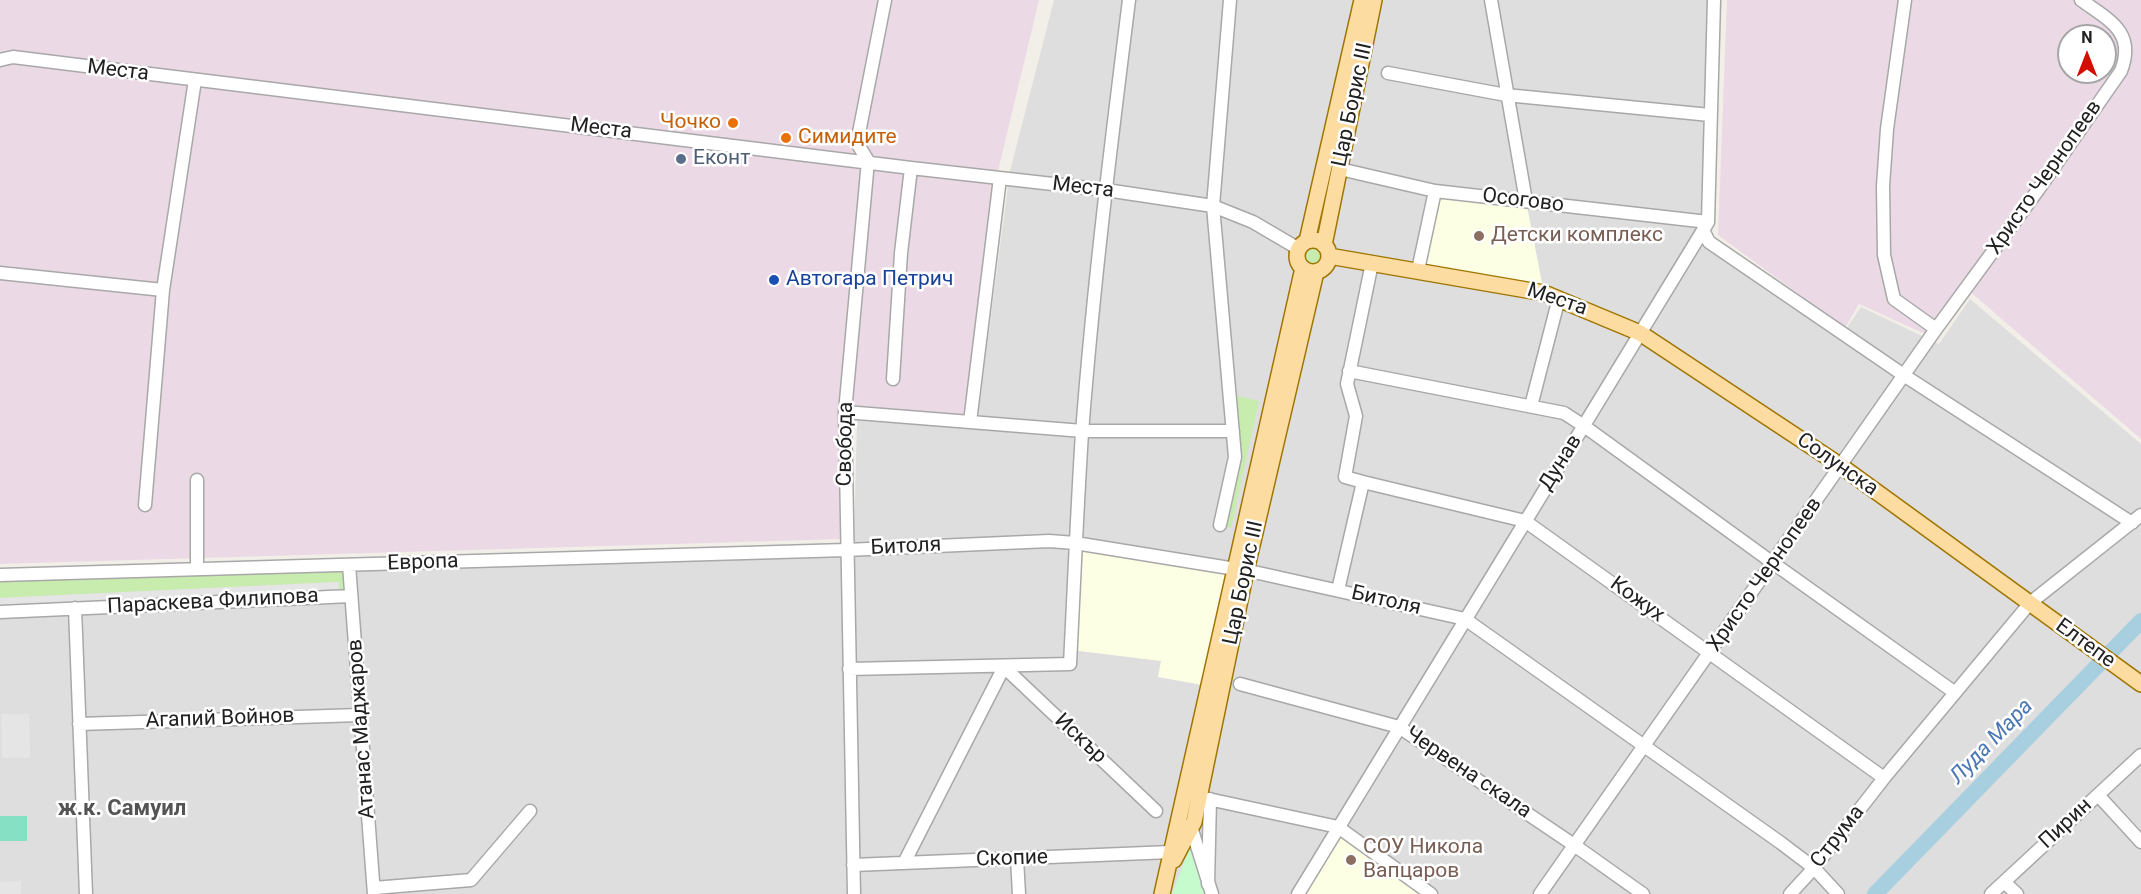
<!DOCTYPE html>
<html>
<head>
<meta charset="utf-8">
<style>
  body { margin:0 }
  #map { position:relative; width:2141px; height:894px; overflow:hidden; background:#f2efe8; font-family:Roboto,sans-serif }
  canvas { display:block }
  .north { position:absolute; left:2057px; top:24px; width:60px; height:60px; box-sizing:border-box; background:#fff; border:2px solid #a6a6a6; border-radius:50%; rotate:0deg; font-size:16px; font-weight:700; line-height:24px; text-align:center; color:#212121 }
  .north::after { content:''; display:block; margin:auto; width:21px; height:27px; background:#d30e00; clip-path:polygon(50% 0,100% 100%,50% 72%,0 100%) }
</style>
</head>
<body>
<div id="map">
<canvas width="2141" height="894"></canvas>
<div class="north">N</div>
</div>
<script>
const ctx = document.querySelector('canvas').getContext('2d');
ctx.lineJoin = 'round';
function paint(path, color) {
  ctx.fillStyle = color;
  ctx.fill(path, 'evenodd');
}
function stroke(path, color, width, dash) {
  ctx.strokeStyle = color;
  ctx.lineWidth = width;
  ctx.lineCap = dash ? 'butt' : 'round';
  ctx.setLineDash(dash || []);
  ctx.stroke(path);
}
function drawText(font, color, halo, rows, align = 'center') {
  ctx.font = font + ' Roboto,sans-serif';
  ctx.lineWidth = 5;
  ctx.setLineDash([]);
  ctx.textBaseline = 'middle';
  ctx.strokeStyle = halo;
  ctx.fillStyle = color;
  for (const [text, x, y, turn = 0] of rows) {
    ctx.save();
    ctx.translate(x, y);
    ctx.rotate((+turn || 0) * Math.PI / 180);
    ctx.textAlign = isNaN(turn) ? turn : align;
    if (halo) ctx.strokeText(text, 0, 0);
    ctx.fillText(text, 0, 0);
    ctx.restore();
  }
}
const residential = new Path2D(`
  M 1054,0 L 1710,0 L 1700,230 L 1716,255 L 1840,338 L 1861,307 L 1939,344 L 1970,299 L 2141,444 L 2141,894 L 0,894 L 0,575 L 349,565 L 854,542 L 857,420 L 976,429 L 1010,171 Z`);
const industrial = new Path2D(`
  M 0,0 L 1039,0 L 998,171 L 968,416 L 843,407 L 842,539 L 0,564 Z
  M 1727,0 L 2141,0 L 2141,439 L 1961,284 L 1925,334 L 1859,304 L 1845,328 L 1718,235 ZM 2069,36 L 2105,36 L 2105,72 L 2069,72 Z`);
const education = new Path2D(`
  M 1435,191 L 1526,201 L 1544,293 L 1418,270 Z
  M 1075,543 L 1235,569 L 1208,686 L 1158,677 L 1161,661 L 1071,650 Z
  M 1338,827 L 1431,894 L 1298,894 Z`);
const grass = new Path2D(`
  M1303 256a10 10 0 1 1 20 0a10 10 0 1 1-20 0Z
  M 1230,394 L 1259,401 L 1231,528 L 1220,525 L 1235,457 Z
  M 349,565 L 351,596 L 339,596 L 338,582 L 0,598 L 0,575 Z`);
const park = new Path2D(`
  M 1190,847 L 1193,848 L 1206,894 L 1172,894 Z`);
const pitch = new Path2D(`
  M 0,816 L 27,816 L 27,841 L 0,841 Z`);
const parking = new Path2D(`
  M 339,582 L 339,596 L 0,612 L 0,598 Z
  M 1,714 L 29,714 L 30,758 L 2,758 Z
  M 21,881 L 21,894 L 0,894 L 0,882 Z`);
const river = new Path2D(`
  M 1875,894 L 2141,621`);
const minor = new Path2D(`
  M 1491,0 L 1526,201
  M 1905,0 L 1887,129 L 1883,186 L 1884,255 L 1894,299 L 1936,329
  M 0,60 L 13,57 L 911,168 L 1106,190 L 1213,206 L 1253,222 L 1299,249
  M 1388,73 L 1506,95 L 1710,115
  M 1340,169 L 1435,191 L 1708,222
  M 1703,230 L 1709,242 L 1905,376 L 2132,523
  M 1418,270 L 1435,191
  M 0,273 L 163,290
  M 1349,371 L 1564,413 L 1584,426 L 1773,563 L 1954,692
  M 893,379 L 901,253 L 911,168
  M 1531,406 L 1559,298
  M 845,412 L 1083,431 L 1233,431
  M 970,422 L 1000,178
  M 197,480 L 197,569
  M 1363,482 L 1525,521 L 1884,778
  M 145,505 L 163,290 L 195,80
  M 1220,525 L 1235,457 L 1213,206 L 1230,0
  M 349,565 L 374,894
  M 0,575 L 846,550 L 1049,541 L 1075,543 L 1254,572 L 1465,619 L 1781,843 L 1814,868 L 1838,894
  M 1338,590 L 1363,482 L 1345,477 L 1356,416 L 1347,384 L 1372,263
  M 75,608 L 86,894
  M 0,612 L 351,596
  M 849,669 L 1070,664 C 1074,587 1077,510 1082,433 C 1093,288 1111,144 1129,0
  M 1240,684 L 1399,727 L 1574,845 L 1643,894
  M 79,724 L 360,715
  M 2098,795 L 2141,842
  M 1199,797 L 1338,827 L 1431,894
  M 1192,830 L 1212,894
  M 1017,859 L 1019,894
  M 904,863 L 1004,667 L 1156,811
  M 853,865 L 1171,852
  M 2004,882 L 2017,894
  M 1208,884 L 1210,799
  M 374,888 L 471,880 L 530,811
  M 854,894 L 845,412 L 868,161 L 857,143 L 885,0
  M 1298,894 L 1708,222 L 1714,0
  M 1540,894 L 1936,329 L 2038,190 L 2121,71 C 2136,32 2109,20 2081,0
  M 1790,894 L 1814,868 L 1884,778 L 2030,603 L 2141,515
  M 1991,894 L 2141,755`);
const major = new Path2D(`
  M1297 256a16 16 0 1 1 32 0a16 16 0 1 1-32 0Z
  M 1307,241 L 1362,0
  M 1324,245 L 1374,0
  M 1329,256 L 1544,293 L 1640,333 L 1841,466 L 2141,684
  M 1174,860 L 1194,822 L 1246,571 L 1316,272
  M 1162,894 L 1303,268`);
const markers = [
  [733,123,6,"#e8710a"],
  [786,138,6,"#e8710a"],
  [681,159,6,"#5c6f8a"],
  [1479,236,6,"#8d6e63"],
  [774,280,6,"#1a4fb4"],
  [1351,860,6,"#8d6e63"]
];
const streetNames = [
  ["Места",118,71,7],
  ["Цар Борис III",1353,105,-78],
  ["Места",601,129,7],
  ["Христо Чернопеев",2045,178,-55],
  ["Места",1083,188,7],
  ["Осогово",1523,201,7],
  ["Места",1557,300,19],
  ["Свобода",846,444,-89],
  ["Дунав",1561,463,-58],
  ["Солунска",1837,465,35],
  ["Битоля",906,547,-3],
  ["Европа",423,563,-2],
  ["Христо Чернопеев",1765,575,-55],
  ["Цар Борис III",1244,583,-78],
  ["Кожух",1637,600,36],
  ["Битоля",1386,601,13],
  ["Параскева Филипова",213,602,-3],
  ["Елтепе",2085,644,36],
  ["Агапий Войнов",220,719,-2],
  ["Атанас Маджаров",362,729,-94],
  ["Искър",1080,739,43],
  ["Червена скала",1468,773,34],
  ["Пирин",2066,824,-43],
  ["Струма",1838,837,-52],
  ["Скопие",1012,859,-2]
];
const foodNames = [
  ["Чочко",721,123],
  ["Симидите",798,138,"left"]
];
const serviceNames = [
  ["Еконт",693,159]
];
const educationNames = [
  ["Детски комплекс",1491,236],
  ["СОУ Никола",1363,848],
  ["Вапцаров",1363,872]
];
const transitNames = [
  ["Автогара Петрич",786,280]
];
const waterNames = [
  ["Луда Мара",1992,742,-46]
];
const neighbourhoodNames = [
  ["ж.к. Самуил",122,809]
];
paint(residential, '#dfdede');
paint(industrial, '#ebdae6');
paint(education, '#fdffe4');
paint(grass, '#c8ecae');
paint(park, '#c6fbce');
paint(pitch, '#86e1c4');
paint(parking, '#e5e5e5');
stroke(river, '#a8cfdf', 16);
stroke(minor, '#a8a8a8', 15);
stroke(major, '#9f7500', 18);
stroke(minor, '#fff', 12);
stroke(major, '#fddca1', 15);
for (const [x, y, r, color] of markers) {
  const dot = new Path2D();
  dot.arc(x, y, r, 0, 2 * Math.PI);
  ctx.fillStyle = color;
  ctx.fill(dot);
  stroke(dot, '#fff', 2);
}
drawText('21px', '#212121', '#fff', streetNames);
drawText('21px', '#c56008', '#fff', foodNames, 'right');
drawText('21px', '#4e5e75', '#fff', serviceNames, 'left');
drawText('21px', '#785e54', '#fff', educationNames, 'left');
drawText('21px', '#164399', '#fff', transitNames, 'left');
drawText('italic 22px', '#4b78b4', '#fff', waterNames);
drawText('bold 22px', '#545454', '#fff', neighbourhoodNames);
</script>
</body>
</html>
